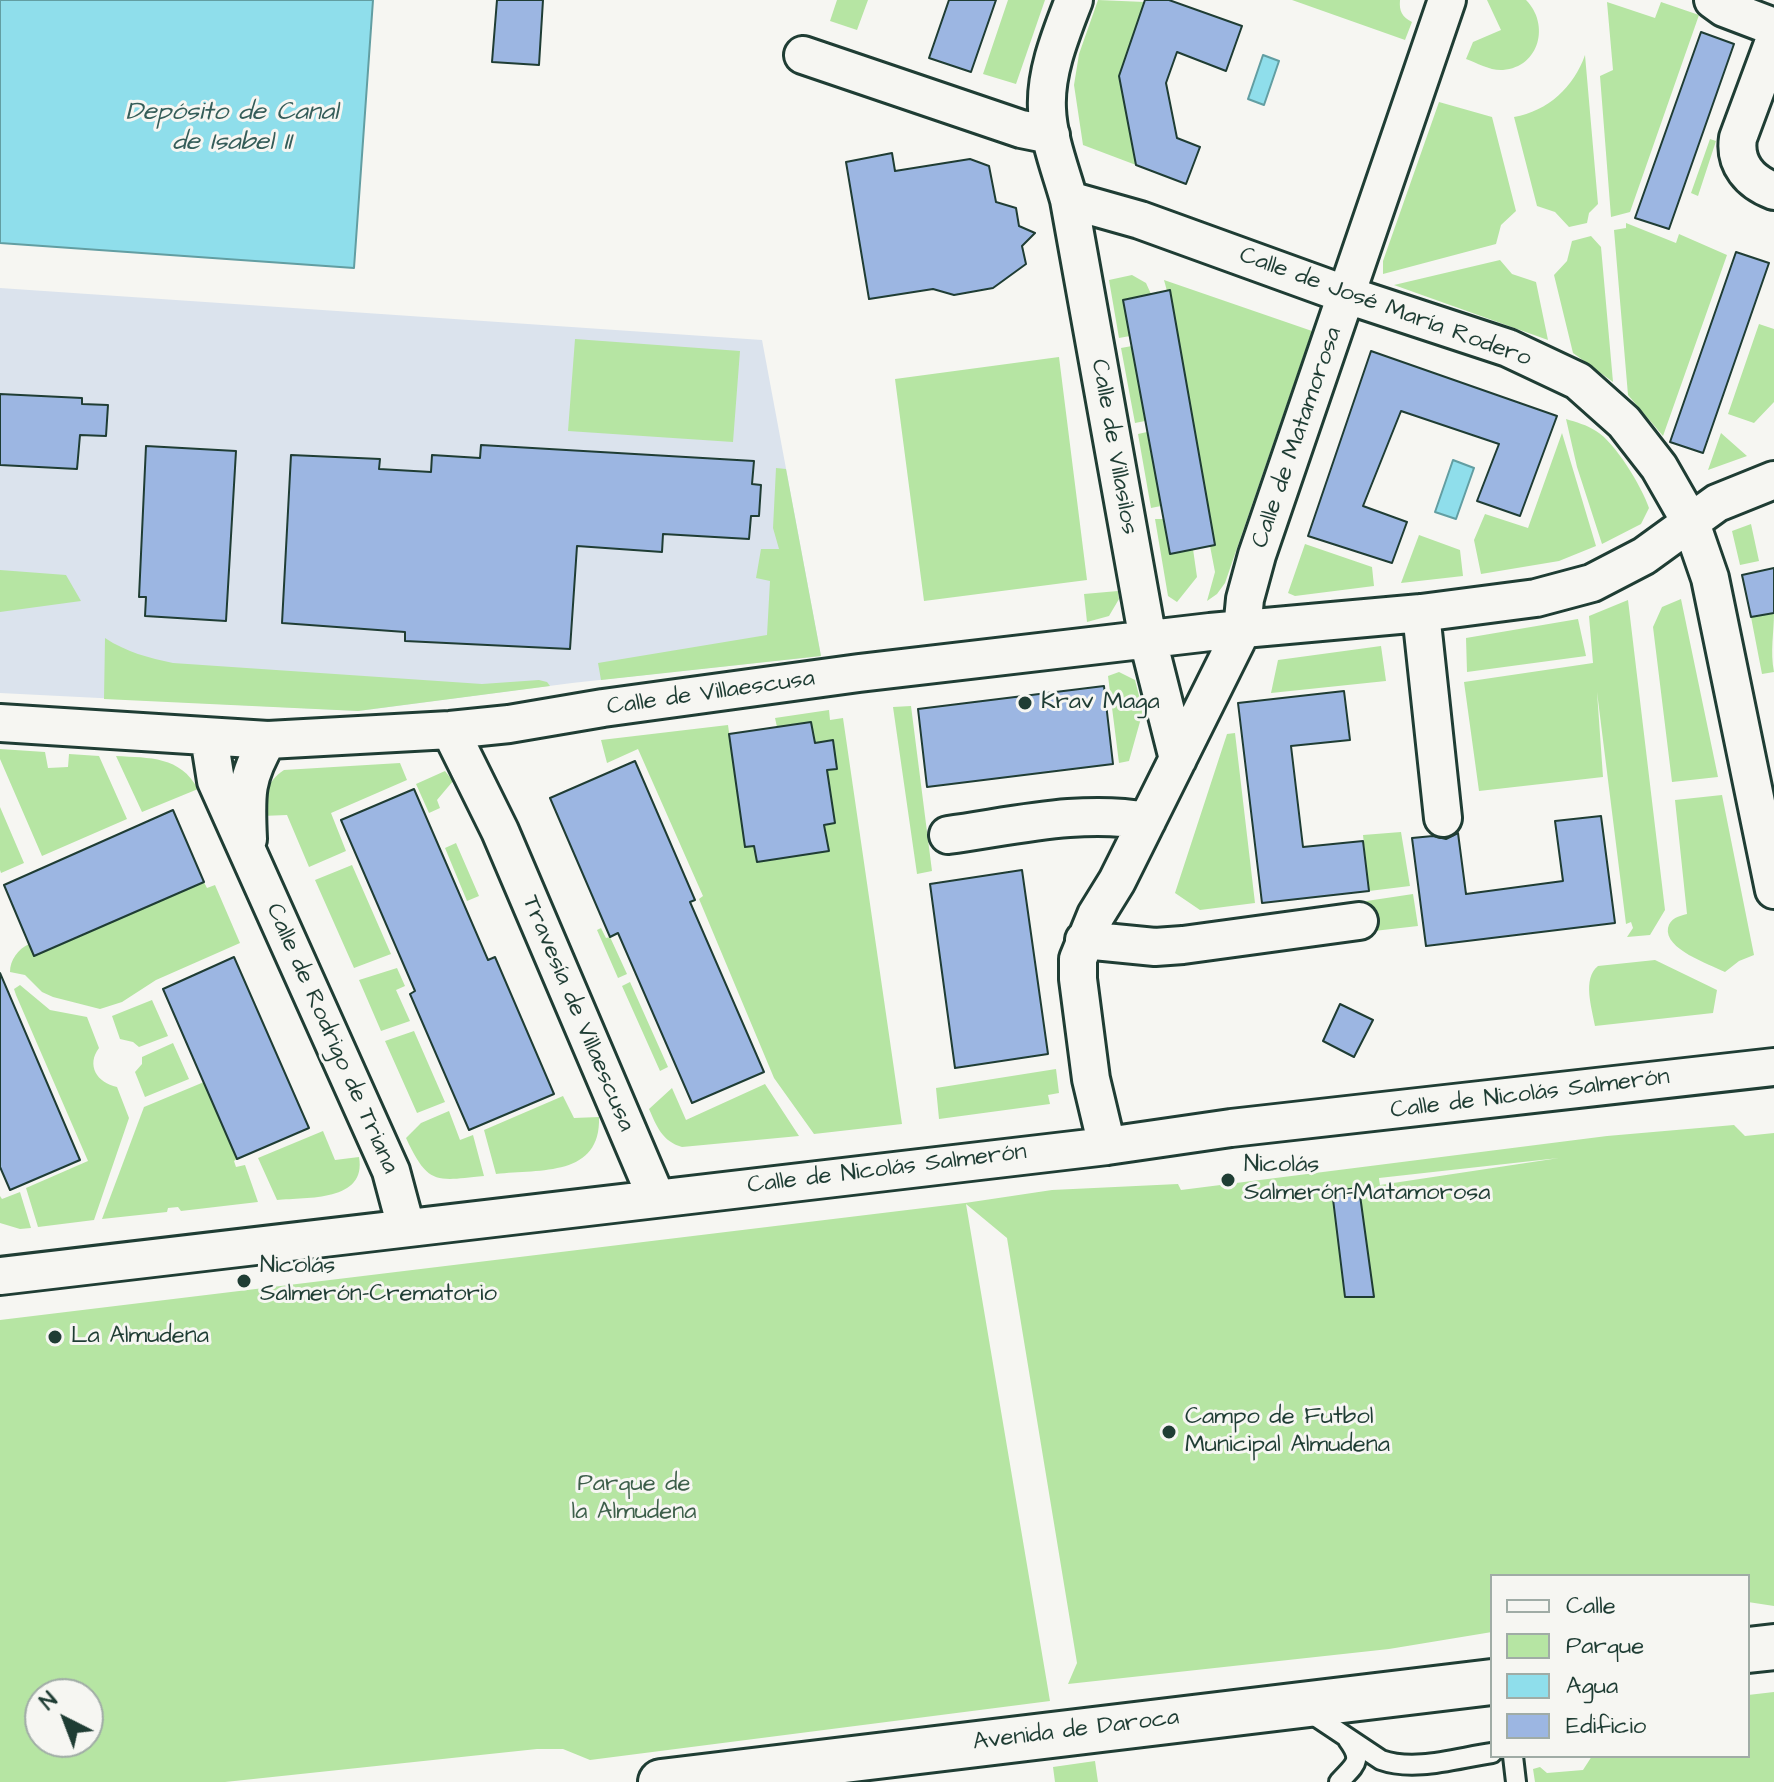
<!DOCTYPE html>
<html>
<head>
<meta charset="utf-8">
<style>
  body { margin:0 }
  #map { position:relative; width:1774px; height:1782px; overflow:hidden; background:#f6f6f2; font-family:"Architects Daughter",sans-serif }
  canvas { display:block }
  .legend { position:absolute; left:1490px; top:1574px; width:260px; height:184px; box-sizing:border-box; background:#f6f6f2; border:2px solid #a0aca6; margin:0; padding:10px 14px; list-style:none; font-size:24px; color:#1f3d34 }
  .legend li { display:flex; align-items:center; gap:16px; height:40px }
  .legend b { width:40px; border:2px solid #a0aca6 }
  .north { position:absolute; left:24px; top:1678px; width:80px; height:80px; box-sizing:border-box; background:#f6f6f2; border:2px solid #a0aca6; border-radius:50%; rotate:318deg; font-size:22px; font-weight:700; line-height:32px; text-align:center; color:#1f3d34 }
  .north::after { content:''; display:block; margin:auto; width:28px; height:36px; background:#1f3d34; clip-path:polygon(50% 0,100% 100%,50% 72%,0 100%) }
</style>
</head>
<body>
<div id="map">
<canvas width="1774" height="1782"></canvas>
<ul class="legend">
<li><b style="height:10px;background:#f6f6f2"></b>Calle</li>
<li><b style="height:22px;background:#b6e5a3"></b>Parque</li>
<li><b style="height:22px;background:#8fdeeb"></b>Agua</li>
<li><b style="height:22px;background:#9cb6e2"></b>Edificio</li>
</ul>
<div class="north">N</div>
</div>
<script>
const ctx = document.querySelector('canvas').getContext('2d');
ctx.lineJoin = 'round';
function paint(path, color) {
  ctx.fillStyle = color;
  ctx.fill(path, 'evenodd');
}
function stroke(path, color, width, dash) {
  ctx.strokeStyle = color;
  ctx.lineWidth = width;
  ctx.lineCap = dash ? 'butt' : 'round';
  ctx.setLineDash(dash || []);
  ctx.stroke(path);
}
function drawText(font, color, halo, rows, align = 'center') {
  ctx.font = font + ' "Architects Daughter",sans-serif';
  ctx.lineWidth = 6;
  ctx.setLineDash([]);
  ctx.textBaseline = 'middle';
  ctx.strokeStyle = halo;
  ctx.fillStyle = color;
  for (const [text, x, y, turn = 0] of rows) {
    ctx.save();
    ctx.translate(x, y);
    ctx.rotate((+turn || 0) * Math.PI / 180);
    ctx.textAlign = isNaN(turn) ? turn : align;
    if (halo) ctx.strokeText(text, 0, 0);
    ctx.fillText(text, 0, 0);
    ctx.restore();
  }
}
const built = new Path2D(`
  M 0,288 L 762,340 L 821,656 L 572,683 L 358,711 L 0,693 Z`);
const green = new Path2D(`
  M 837,0 L 868,0 L 857,30 L 830,21 Z
  M 1008,0 L 1045,0 L 1016,84 L 983,74 Z
  M 1098,0 L 1145,2 L 1119,76 L 1136,165 L 1083,145 L 1074,85 L 1079,54 Z
  M 1292,0 L 1400,0 C 1399,11 1402,17 1412,22 L 1405,40 Z
  M 1487,0 L 1526,0 C 1550,24 1540,67 1503,70 C 1491,71 1477,63 1466,59 L 1473,42 L 1501,30 Z
  M 1607,2 L 1655,18 L 1661,2 L 1699,15 L 1630,212 L 1611,217 L 1600,76 L 1613,70 Z
  M 1585,55 L 1598,204 L 1589,213 L 1587,223 L 1569,227 L 1555,212 L 1537,206 L 1514,117 C 1548,111 1574,87 1585,55 Z
  M 1439,102 L 1492,117 L 1516,211 L 1501,225 L 1496,244 L 1383,274 L 1383,261 Z
  M 1710,139 L 1716,141 L 1698,196 L 1691,193 Z
  M 1626,223 L 1676,243 L 1679,234 L 1727,255 L 1663,436 L 1628,395 L 1614,230 L 1626,228 Z
  M 1591,236 L 1601,247 L 1613,382 L 1573,353 L 1554,275 L 1567,261 L 1572,241 Z
  M 1500,260 L 1512,274 L 1536,282 L 1548,340 L 1394,285 Z
  M 1132,275 L 1146,283 L 1151,294 L 1123,300 L 1130,336 L 1119,338 L 1109,280 Z
  M 1164,280 L 1312,331 L 1225,583 L 1217,594 L 1207,601 L 1215,572 L 1210,546 L 1215,545 L 1170,291 L 1167,291 Z
  M 1759,324 L 1774,329 L 1774,402 L 1754,423 L 1728,414 Z
  M 575,339 L 740,351 L 733,442 L 568,431 Z
  M 1132,346 L 1145,421 L 1135,423 L 1121,348 Z
  M 1059,357 L 1087,580 L 924,601 L 895,379 Z
  M 1566,419 C 1576,422 1587,425 1596,431 C 1615,442 1642,487 1649,508 L 1641,524 L 1602,544 L 1577,467 Z
  M 1147,432 L 1161,506 L 1151,508 L 1138,434 Z
  M 1562,433 L 1596,546 L 1559,561 L 1481,574 L 1474,540 L 1485,514 L 1528,528 Z
  M 1721,433 L 1747,456 L 1708,470 Z
  M 776,468 L 786,469 L 821,656 L 601,680 L 598,663 L 767,635 L 770,581 L 756,578 L 761,549 L 779,549 L 773,528 Z
  M 1155,519 L 1163,519 L 1170,553 L 1193,549 L 1197,577 L 1177,602 L 1168,596 Z
  M 1751,524 L 1759,561 L 1740,565 L 1732,531 Z
  M 1419,535 L 1460,550 L 1463,576 L 1401,583 Z
  M 1305,544 L 1372,567 L 1374,586 L 1295,596 L 1288,593 Z
  M 0,570 L 66,575 L 81,601 L 0,612 Z
  M 1118,591 L 1119,599 L 1109,616 L 1087,622 L 1084,594 Z
  M 1681,599 L 1718,777 L 1672,782 L 1653,627 L 1662,607 Z
  M 1628,600 L 1665,910 L 1650,935 L 1627,937 L 1633,928 L 1631,922 L 1626,924 L 1597,692 L 1603,777 L 1479,791 L 1464,682 L 1593,663 L 1589,616 Z
  M 1774,612 C 1774,633 1770,651 1774,672 L 1762,674 L 1751,617 Z
  M 1578,619 L 1586,656 L 1467,672 L 1466,638 Z
  M 105,638 C 126,652 149,658 173,663 L 482,684 L 539,680 L 547,682 L 550,686 L 358,711 L 104,699 Z
  M 1381,646 L 1386,681 L 1271,693 L 1278,660 Z
  M 1119,672 L 1135,680 L 1143,711 L 1129,761 L 1119,763 L 1108,676 Z
  M 911,706 L 932,871 L 917,874 L 893,707 Z
  M 829,710 L 830,720 L 843,718 L 902,1124 L 814,1134 L 774,1078 L 699,899 L 703,896 L 638,749 L 607,763 L 601,740 L 728,725 L 745,847 L 754,846 L 757,862 L 828,850 L 825,825 L 835,823 L 827,770 L 837,769 L 833,741 L 815,743 L 811,722 L 777,727 L 775,718 Z
  M 1235,733 L 1255,903 L 1200,910 L 1175,893 L 1227,734 Z
  M 0,749 L 45,752 L 48,768 L 68,767 L 69,754 L 99,756 L 127,819 L 42,856 L 0,759 Z
  M 116,756 C 150,758 180,756 198,789 L 142,812 Z
  M 400,763 L 407,780 L 331,813 L 346,851 L 309,867 L 287,815 L 262,816 C 264,796 266,782 284,770 Z
  M 445,771 L 453,781 L 437,800 L 440,808 L 429,813 L 416,784 Z
  M 1722,795 L 1754,955 L 1739,961 L 1725,972 C 1709,964 1664,949 1668,928 C 1670,918 1679,916 1687,914 L 1675,800 Z
  M 0,807 L 24,863 L 1,873 L 0,870 Z
  M 1401,832 L 1410,886 L 1369,891 L 1363,835 Z
  M 456,843 L 479,896 L 467,901 L 445,848 Z
  M 352,865 L 391,954 L 354,968 L 315,880 Z
  M 204,882 L 207,888 L 215,885 L 240,943 L 156,980 L 122,1002 L 100,1009 L 53,997 L 42,992 L 25,975 L 10,972 C 10,960 18,949 29,944 L 35,956 Z
  M 1413,894 L 1418,926 L 1374,931 L 1370,908 L 1364,907 L 1360,902 Z
  M 601,928 L 606,938 L 610,937 L 627,974 L 618,978 L 597,930 Z
  M 1655,960 L 1717,990 L 1713,1013 L 1595,1026 C 1592,1008 1582,979 1598,966 Z
  M 397,968 L 405,986 L 396,990 L 410,1021 L 381,1031 L 359,980 Z
  M 630,982 L 668,1067 L 660,1071 L 622,986 Z
  M 20,985 L 50,1010 L 87,1017 L 99,1048 C 86,1065 97,1083 117,1087 L 129,1118 L 94,1220 L 38,1227 L 26,1188 L 88,1161 L 16,995 L 14,989 Z
  M 152,1000 L 168,1036 L 139,1047 L 133,1042 L 120,1039 L 112,1016 Z
  M 414,1031 L 445,1102 L 417,1113 L 385,1041 Z
  M 173,1043 L 189,1079 L 145,1097 L 135,1072 L 142,1064 L 142,1057 Z
  M 1056,1069 L 1059,1093 L 1048,1095 L 1050,1104 L 939,1119 L 936,1088 Z
  M 204,1082 L 237,1159 L 234,1161 L 236,1167 L 245,1165 L 258,1202 L 181,1211 L 178,1207 L 168,1208 L 167,1212 L 102,1219 L 144,1107 Z
  M 765,1084 L 799,1136 L 682,1147 C 662,1141 657,1127 649,1109 L 672,1088 L 686,1120 Z
  M 563,1096 L 574,1118 L 599,1117 C 601,1177 541,1169 496,1174 L 484,1130 Z
  M 449,1111 L 460,1140 L 473,1135 L 484,1176 C 435,1181 428,1185 406,1138 L 421,1123 Z
  M 1734,1125 L 1745,1136 L 1774,1133 L 1774,1606 L 1748,1602 L 1748,1576 L 1492,1576 L 1492,1632 L 1389,1649 L 1068,1684 L 1077,1663 L 1007,1238 L 966,1204 L 1050,1701 L 590,1760 L 563,1749 L 537,1749 L 225,1782 L 0,1782 L 0,1320 L 965,1203 L 1052,1190 L 1178,1184 L 1181,1190 L 1607,1136 ZM 1559,1158 L 1380,1185 L 1379,1179 L 1379,1178 ZM 40,1694 L 88,1694 L 88,1742 L 40,1742 Z
  M 323,1131 L 335,1160 L 359,1157 C 367,1202 307,1197 277,1200 L 258,1158 Z
  M 20,1192 L 31,1228 L 20,1229 L 0,1223 L 0,1196 L 2,1199 Z
  M 1774,1692 L 1774,1782 L 1535,1782 L 1533,1769 L 1540,1767 L 1547,1773 L 1583,1770 L 1592,1756 L 1748,1756 L 1748,1695 Z
  M 1095,1761 L 1098,1782 L 1055,1782 L 1053,1767 Z`);
const water = new Path2D(`
  M 0,0 L 373,0 L 354,268 L 0,243 Z
  M 1263,55 L 1279,61 L 1264,105 L 1248,99 Z
  M 1453,460 L 1474,468 L 1456,519 L 1435,512 Z`);
const building = new Path2D(`
  M 497,0 L 543,0 L 539,65 L 492,62 Z
  M 949,0 L 996,0 L 971,72 L 929,58 Z
  M 1145,0 L 1169,0 L 1242,26 L 1226,71 L 1177,52 L 1166,83 L 1177,138 L 1200,147 L 1186,184 L 1136,165 L 1119,76 Z
  M 1701,32 L 1734,44 L 1669,229 L 1635,218 Z
  M 892,153 L 895,171 L 970,159 L 989,166 L 996,202 L 1016,208 L 1019,226 L 1035,233 L 1022,246 L 1026,264 L 993,288 L 954,295 L 933,289 L 869,299 L 846,162 Z
  M 1736,252 L 1769,263 L 1703,453 L 1670,442 Z
  M 1170,290 L 1215,545 L 1170,554 L 1123,300 Z
  M 1371,351 L 1557,416 L 1520,516 L 1477,501 L 1499,444 L 1401,411 L 1363,506 L 1407,522 L 1392,563 L 1308,536 Z
  M 0,394 L 82,398 L 82,404 L 108,405 L 106,436 L 80,435 L 77,469 L 0,465 Z
  M 481,445 L 754,461 L 752,484 L 761,485 L 759,516 L 751,516 L 749,539 L 663,534 L 662,552 L 577,546 L 570,649 L 405,641 L 405,632 L 282,623 L 291,455 L 380,459 L 379,469 L 431,472 L 432,455 L 480,458 Z
  M 146,446 L 236,451 L 226,621 L 145,616 L 146,597 L 139,597 Z
  M 1774,568 L 1774,613 L 1751,617 L 1742,575 Z
  M 1104,686 L 1113,764 L 927,787 L 918,709 Z
  M 1344,691 L 1350,740 L 1291,746 L 1303,847 L 1363,841 L 1369,891 L 1262,903 L 1238,703 Z
  M 811,722 L 815,743 L 833,740 L 837,769 L 827,770 L 835,823 L 824,825 L 829,851 L 757,862 L 754,846 L 745,847 L 729,734 Z
  M 635,761 L 695,900 L 690,902 L 764,1072 L 692,1103 L 618,933 L 610,937 L 550,798 Z
  M 414,789 L 488,960 L 495,957 L 554,1094 L 469,1130 L 410,994 L 415,991 L 341,820 Z
  M 173,810 L 204,882 L 34,956 L 4,885 Z
  M 1601,816 L 1615,923 L 1426,946 L 1412,838 L 1433,836 L 1446,839 L 1458,833 L 1466,894 L 1563,881 L 1555,821 Z
  M 1022,870 L 1048,1054 L 955,1068 L 930,884 Z
  M 234,957 L 309,1128 L 237,1159 L 163,989 Z
  M 0,973 L 80,1160 L 10,1190 L 0,1167 Z
  M 1340,1004 L 1373,1020 L 1354,1057 L 1323,1041 Z
  M 1359,1188 L 1374,1297 L 1345,1297 L 1332,1191 Z`);
const service = new Path2D(`
  M 1309,1712 L 1381,1760 C 1415,1772 1457,1758 1492,1753
  M 1513,1756 L 1516,1782
  M 1339,1782 C 1354,1765 1364,1762 1348,1740`);
const minor = new Path2D(`
  M 1074,0 C 1061,34 1045,72 1047,109 C 1048,139 1061,171 1069,200 L 1148,640 L 1178,759
  M 1713,0 L 1724,8 L 1774,27
  M 1774,41 L 1738,138 C 1734,164 1750,182 1774,191
  M 803,55 L 1021,129 L 1051,135
  M 1069,200 L 1140,220 L 1347,295 L 1508,348 L 1578,381 L 1624,422 L 1659,467 L 1691,523 L 1710,578 L 1774,890
  M 1421,613 L 1443,818
  M 0,723 L 268,740 L 450,730 L 509,724 L 603,708 L 859,673 L 1210,632 L 1421,613 L 1536,598 L 1592,583 L 1644,556 L 1717,503 L 1774,480
  M 450,730 L 500,831 L 656,1197
  M 209,737 L 216,781 L 391,1171 L 406,1227
  M 948,835 C 1014,826 1081,809 1147,821
  M 248,839 C 246,795 245,778 268,740
  M 1084,940 L 1155,947 L 1183,945 L 1359,921
  M 1107,1146 L 1091,1079 L 1078,979 L 1078,959 L 1096,915 L 1117,881 L 1242,630 L 1245,599 L 1257,555 L 1447,0
  M 0,1276 L 1107,1146 L 1231,1128 L 1774,1067`);
const tertiary = new Path2D(`
  M 1748,1650 L 1774,1647
  M 661,1782 L 1492,1682`);
const markers = [
  [1025,703,8,"#1f3d34"],
  [1228,1180,8,"#1f3d34"],
  [244,1281,8,"#1f3d34"],
  [55,1337,8,"#1f3d34"],
  [1169,1432,8,"#1f3d34"]
];
const streetNames = [
  ["Calle de José María Rodero",1385,308,20],
  ["Calle de Matamorosa",1298,438,-71],
  ["Calle de Villasilos",1113,447,80],
  ["Calle de Villaescusa",711,694,-8],
  ["Travesía de Villaescusa",577,1014,67],
  ["Calle de Rodrigo de Triana",331,1039,66],
  ["Calle de Nicolás Salmerón",1530,1095,-7],
  ["Calle de Nicolás Salmerón",887,1170,-7],
  ["Avenida de Daroca",1076,1731,-7]
];
const poiNames = [
  ["Krav Maga",1041,703],
  ["Nicolás",1244,1166],
  ["Salmerón-Matamorosa",1244,1194],
  ["Nicolás",260,1267],
  ["Salmerón-Crematorio",260,1295],
  ["La Almudena",71,1337],
  ["Campo de Futbol",1185,1418],
  ["Municipal Almudena",1185,1446]
];
const parkNames = [
  ["Parque de",634,1485],
  ["la Almudena",634,1513]
];
const waterNames = [
  ["Depósito de Canal",232,114],
  ["de Isabel II",232,144]
];
paint(built, '#dbe3ed');
paint(green, '#b6e5a3');
paint(water, '#8fdeeb');
stroke(water, '#629ea2', 2);
paint(building, '#9cb6e2');
stroke(building, '#1f3d34', 2);
stroke(service, '#1f3d34', 24);
stroke(minor, '#1f3d34', 42);
stroke(tertiary, '#1f3d34', 50);
stroke(service, '#f6f6f2', 18);
stroke(minor, '#f6f6f2', 36);
stroke(tertiary, '#f6f6f2', 44);
for (const [x, y, r, color] of markers) {
  const dot = new Path2D();
  dot.arc(x, y, r, 0, 2 * Math.PI);
  ctx.fillStyle = color;
  ctx.fill(dot);
  stroke(dot, '#f6f6f2', 3);
}
drawText('24px', '#1f3d34', '#f6f6f2', streetNames);
drawText('24px', '#1f3d34', '#f6f6f2', poiNames, 'left');
drawText('24px', '#3d5f4a', '#f6f6f2', parkNames);
drawText('italic 26px', '#355d59', '#f6f6f2', waterNames);
</script>
</body>
</html>
